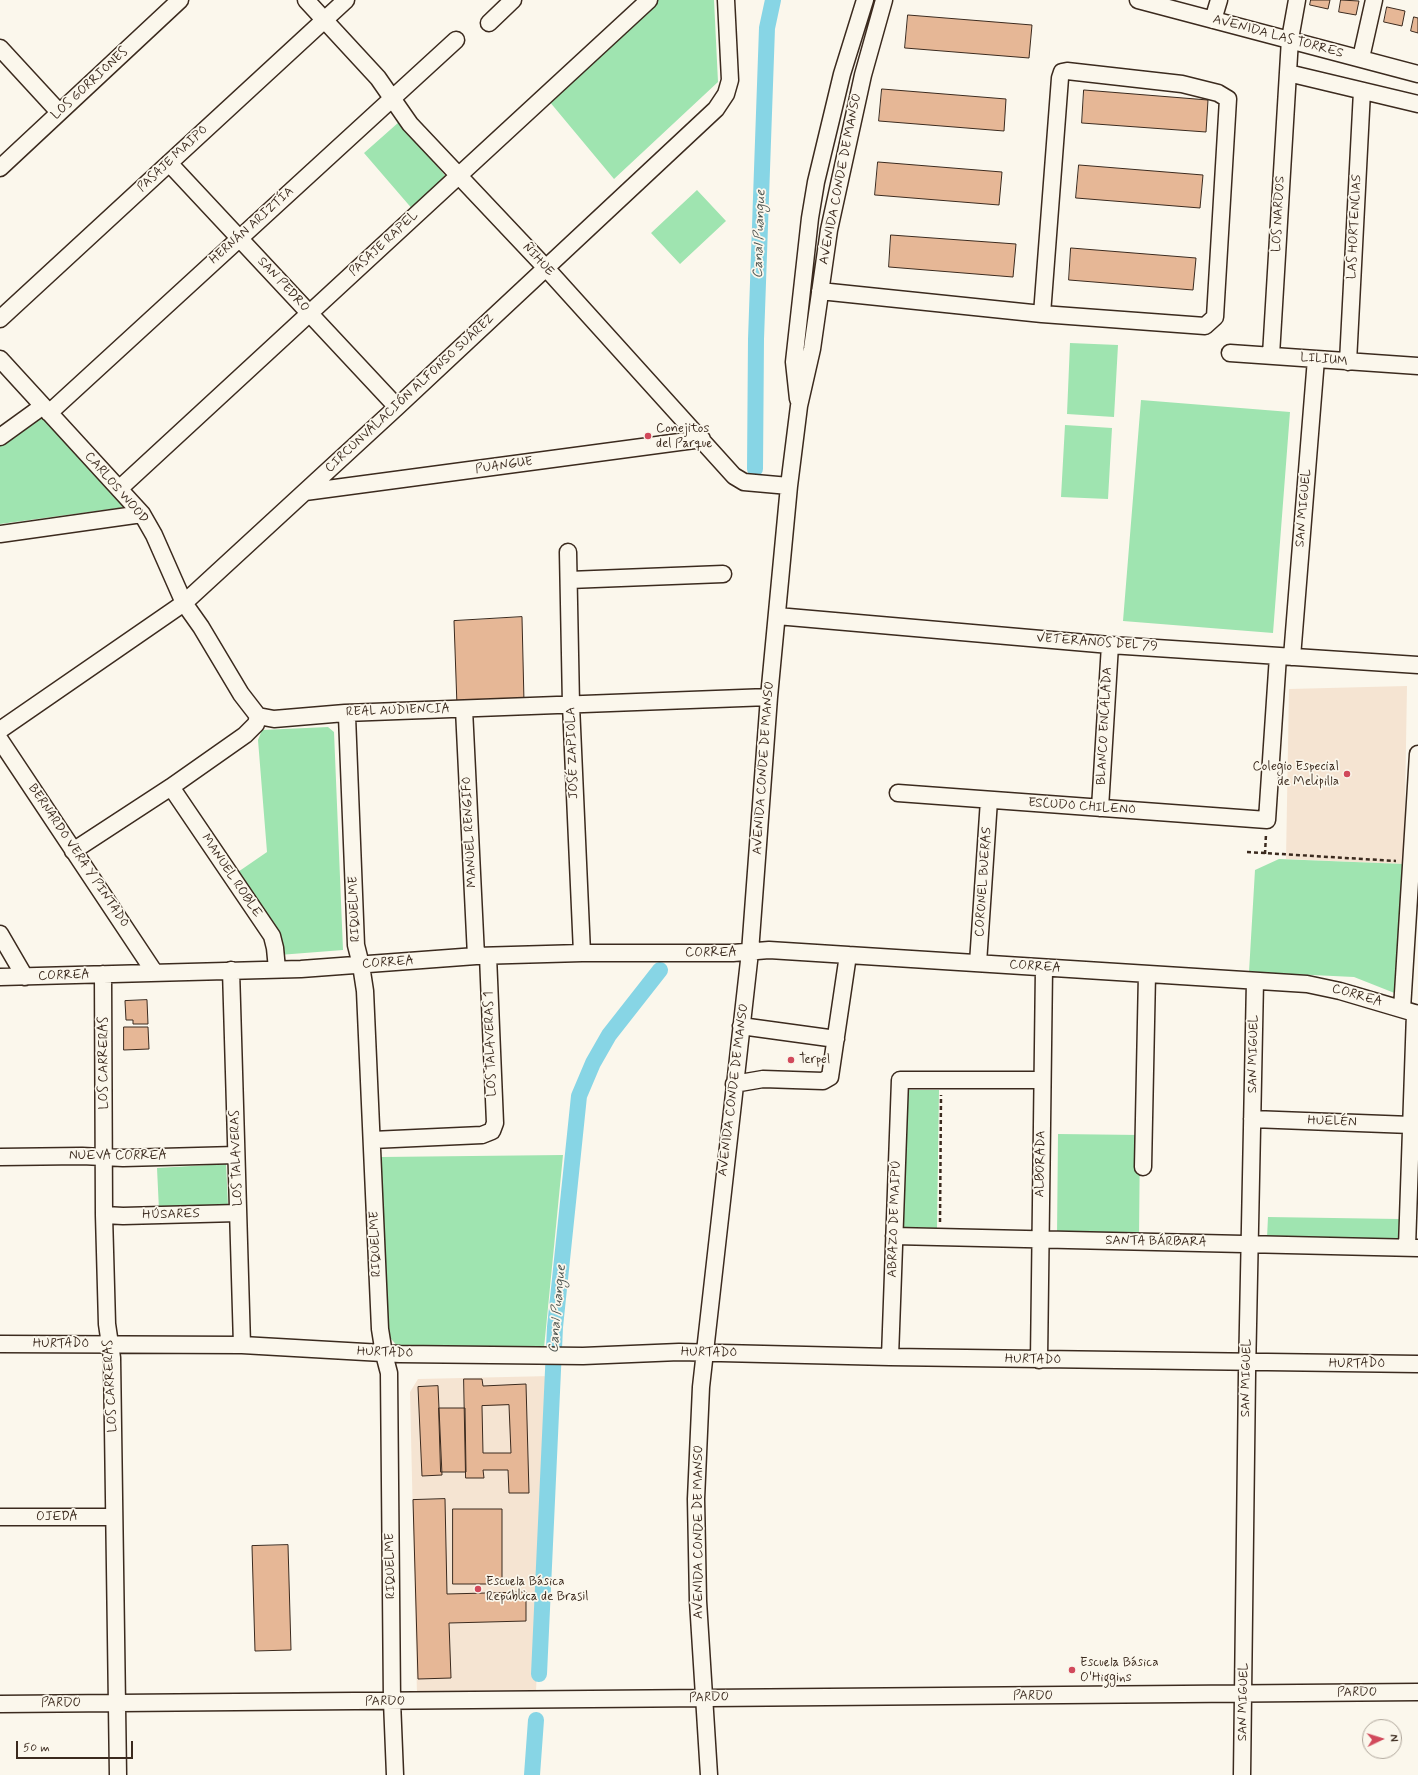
<!DOCTYPE html>
<html>
<head>
<meta charset="utf-8">
<style>
  body { margin:0 }
  #map { position:relative; width:1418px; height:1775px; overflow:hidden; background:#fbf7ec; font-family:Mynerve,sans-serif }
  canvas { display:block }
  .north { position:absolute; left:1362px; top:1719px; width:40px; height:40px; box-sizing:border-box; background:#fbf7ec; border:1px solid #aea59a; border-radius:50%; rotate:86deg; font-size:11px; font-weight:700; line-height:16px; text-align:center; color:#3b2a1e }
  .north::after { content:''; display:block; margin:auto; width:14px; height:18px; background:#d1495b; clip-path:polygon(50% 0,100% 100%,50% 72%,0 100%) }
  .scale { position:absolute; left:16px; top:1741px; width:117px; height:18px; box-sizing:border-box; border:2px solid #3b2a1e; border-top:0; padding-left:5px; font-size:12px; line-height:14px; white-space:nowrap; color:#3b2a1e; -webkit-text-stroke:3px #fbf7ec; paint-order:stroke }
</style>
</head>
<body>
<div id="map">
<canvas width="1418" height="1775"></canvas>
<div class="north">N</div>
<div class="scale">50 m</div>
</div>
<script>
const ctx = document.querySelector('canvas').getContext('2d');
ctx.lineJoin = 'round';
function paint(path, color) {
  ctx.fillStyle = color;
  ctx.fill(path, 'evenodd');
}
function stroke(path, color, width, dash) {
  ctx.strokeStyle = color;
  ctx.lineWidth = width;
  ctx.lineCap = dash ? 'butt' : 'round';
  ctx.setLineDash(dash || []);
  ctx.stroke(path);
}
function drawText(font, color, halo, rows, align = 'center') {
  ctx.font = font + ' Mynerve,sans-serif';
  ctx.lineWidth = 3.5;
  ctx.setLineDash([]);
  ctx.textBaseline = 'middle';
  ctx.strokeStyle = halo;
  ctx.fillStyle = color;
  for (const [text, x, y, turn = 0] of rows) {
    ctx.save();
    ctx.translate(x, y);
    ctx.rotate((+turn || 0) * Math.PI / 180);
    ctx.textAlign = isNaN(turn) ? turn : align;
    if (halo) ctx.strokeText(text, 0, 0);
    ctx.fillText(text, 0, 0);
    ctx.restore();
  }
}
const built = new Path2D(`
  M 1407,686 L 1404,864 L 1286,859 L 1289,689 Z
  M 551,1376 L 536,1691 L 417,1695 L 410,1392 L 418,1379 Z`);
const green = new Path2D(`
  M 657,0 L 714,0 L 718,82 L 614,179 L 549,101 Z
  M 399,122 L 449,180 L 414,211 L 364,153 Z
  M 697,190 L 726,221 L 680,264 L 651,233 Z
  M 1070,343 L 1118,345 L 1114,417 L 1067,414 Z
  M 1141,400 L 1290,412 L 1273,633 L 1123,621 Z
  M 42,413 L 126,507 L 0,524 L 0,442 Z
  M 1065,425 L 1112,428 L 1108,499 L 1061,497 Z
  M 328,727 L 334,732 L 343,950 L 279,955 L 235,874 L 267,852 L 258,740 L 262,730 Z
  M 1279,859 L 1404,864 L 1397,994 L 1354,977 L 1249,972 L 1255,870 Z
  M 904,1090 L 939,1090 L 937,1228 L 902,1227 Z
  M 1058,1134 L 1140,1135 L 1139,1237 L 1057,1236 Z
  M 563,1155 L 544,1348 L 398,1347 L 388,1335 L 381,1157 Z
  M 226,1164 L 228,1206 L 159,1210 L 157,1168 Z
  M 1268,1217 L 1399,1219 L 1399,1240 L 1267,1238 Z`);
const canal = new Path2D(`
  M 755,469 L 756,339 L 767,28 L 773,0
  M 539,1674 L 555,1327 L 579,1096 L 593,1063 L 609,1035 L 660,970
  M 532,1775 L 536,1720`);
const building = new Path2D(`
  M 1311,0 L 1330,0 L 1328,9 L 1310,5 Z
  M 1341,0 L 1359,1 L 1356,15 L 1339,12 Z
  M 1387,7 L 1405,11 L 1402,26 L 1384,22 Z
  M 908,15 L 1032,25 L 1029,58 L 905,48 Z
  M 1414,17 L 1418,18 L 1418,33 L 1411,31 Z
  M 882,89 L 1006,99 L 1004,131 L 879,121 Z
  M 1084,90 L 1208,100 L 1206,132 L 1082,123 Z
  M 878,162 L 1002,172 L 999,205 L 875,195 Z
  M 1079,165 L 1203,175 L 1200,208 L 1076,198 Z
  M 891,235 L 1016,244 L 1013,277 L 889,267 Z
  M 1071,248 L 1196,258 L 1193,290 L 1069,280 Z
  M 522,617 L 524,702 L 457,706 L 454,621 Z
  M 147,1000 L 148,1024 L 133,1024 L 133,1020 L 126,1020 L 125,1001 Z
  M 124,1027 L 148,1027 L 149,1049 L 124,1050 Z
  M 464,1379 L 482,1379 L 483,1386 L 526,1384 L 529,1493 L 509,1493 L 508,1470 L 483,1470 L 484,1478 L 466,1478 ZM 509,1405 L 511,1453 L 483,1453 L 482,1406 Z
  M 438,1386 L 442,1475 L 422,1476 L 418,1387 Z
  M 439,1408 L 465,1408 L 466,1472 L 441,1472 Z
  M 445,1499 L 447,1594 L 526,1592 L 526,1621 L 449,1623 L 451,1678 L 418,1679 L 413,1500 Z
  M 453,1509 L 502,1509 L 502,1584 L 453,1584 Z
  M 288,1545 L 291,1650 L 255,1651 L 252,1546 Z`);
const path = new Path2D(`
  M 1247,852 L 1396,861
  M 1265,854 L 1266,834
  M 940,1222 L 941,1095`);
const minor = new Path2D(`
  M 306,0 L 378,78 L 410,124 L 546,268 L 734,476 L 744,482 L 789,486
  M 1138,0 L 1418,74
  M 1213,20 L 1219,0
  M 489,23 L 513,0
  M 0,48 L 59,112
  M 1361,58 L 1374,0
  M 1288,73 L 1418,104
  M 169,163 L 397,407
  M 0,168 L 180,0
  M 820,291 L 1042,314 L 1205,326 L 1215,317 L 1228,99 L 1218,93 L 1182,84 L 1067,71 L 1062,72 L 1060,78 L 1042,314
  M 0,319 L 346,0
  M 1230,353 L 1418,366
  M 1271,355 L 1290,39 L 1297,0
  M 0,359 L 142,514 L 154,535 L 184,603 L 201,627 L 241,694 L 258,716
  M 1348,362 L 1362,91
  M 798,399 L 794,362 L 810,218 L 816,182 L 842,74 L 865,0
  M 49,413 L 456,40
  M 0,437 L 43,406
  M 119,489 L 649,0
  M 305,492 L 702,439
  M 0,534 L 142,514
  M 568,552 L 571,705 L 582,953
  M 569,580 L 723,574
  M 777,616 L 1110,645 L 1418,665
  M 1292,657 L 1316,359
  M 464,709 L 476,956
  M 345,713 L 347,716 L 356,945 L 361,965 L 365,991 L 380,1329 L 384,1354 L 389,1373 L 392,1701 L 395,1775
  M 258,716 L 274,719 L 345,713 L 769,697
  M 0,730 L 184,603 L 397,407 L 716,109 L 726,94 L 730,80 L 726,0
  M 0,740 L 155,973
  M 171,787 L 272,936 L 275,948 L 277,969
  M 898,793 L 1267,820 L 1278,656
  M 1100,808 L 1110,645
  M 73,851 L 171,787 L 245,735 L 256,724 L 258,716
  M 0,934 L 25,977
  M 978,963 L 989,800
  M 231,970 L 242,1345
  M 103,974 L 104,1215 L 107,1324 L 112,1358 L 118,1775
  M 0,977 L 301,969 L 476,956 L 582,953 L 733,953 L 769,950 L 1307,984 L 1340,991 L 1418,1014
  M 1402,1009 L 1418,754
  M 741,1026 L 836,1039
  M 734,1084 L 763,1079 L 823,1081 L 830,1077 L 848,955
  M 1252,1119 L 1411,1125
  M 372,1140 L 482,1135 L 492,1131 L 495,1123 L 488,956
  M 0,1157 L 82,1156 L 123,1158 L 236,1155
  M 1143,1167 L 1147,974
  M 104,1215 L 123,1216 L 238,1213
  M 894,1236 L 1418,1248
  M 1407,1247 L 1415,1013
  M 0,1344 L 242,1345 L 400,1354 L 583,1356 L 679,1352 L 890,1357 L 1418,1364
  M 890,1357 L 900,1080 L 1042,1080
  M 1039,1360 L 1044,968
  M 0,1517 L 114,1517
  M 0,1704 L 1418,1692
  M 709,1775 L 698,1601 L 696,1499 L 701,1387 L 750,952 L 769,697 L 789,486 L 799,406 L 812,349 L 829,230 L 863,75 L 884,0
  M 1242,1775 L 1247,1374 L 1255,981`);
const markers = [
  [648,436,4,"#d1495b"],
  [1347,774,4,"#d1495b"],
  [791,1060,4,"#d1495b"],
  [478,1589,4,"#d1495b"],
  [1072,1670,4,"#d1495b"]
];
const streetNames = [
  ["AVENIDA LAS TORRES",1278,37,15],
  ["LOS GORRIONES",90,84,-43],
  ["PASAJE MAIPO",173,159,-43],
  ["AVENIDA CONDE DE MANSO",841,179,-79],
  ["LOS NARDOS",1279,214,-87],
  ["HERNÁN ARIZTÍA",252,226,-42],
  ["LAS HORTENCIAS",1355,227,-87],
  ["PASAJE RAPEL",384,244,-43],
  ["ÑIHUE",538,260,47],
  ["SAN PEDRO",283,285,47],
  ["LILIUM",1324,360,5],
  ["CIRCUNVALACIÓN ALFONSO SUÁREZ",410,394,-43],
  ["PUANGUE",504,466,-8],
  ["CARLOS WOOD",116,488,49],
  ["SAN MIGUEL",1304,508,-85],
  ["VETERANOS DEL 79",1097,643,4],
  ["REAL AUDIENCIA",398,711,-2],
  ["BLANCO ENCALADA",1105,726,-87],
  ["JOSÉ ZAPIOLA",573,753,-92],
  ["AVENIDA CONDE DE MANSO",764,768,-86],
  ["ESCUDO CHILENO",1082,807,4],
  ["MANUEL RENGIFO",470,832,-93],
  ["BERNARDO VERA Y PINTADO",78,856,56],
  ["MANUEL ROBLE",231,876,56],
  ["CORONEL BUERAS",984,882,-86],
  ["RIQUELME",355,909,-92],
  ["CORREA",711,953],
  ["CORREA",388,963,-4],
  ["CORREA",1035,967,4],
  ["CORREA",64,976,-2],
  ["CORREA",1357,996,16],
  ["LOS TALAVERAS 1",491,1044,-92],
  ["SAN MIGUEL",1254,1054,-89],
  ["LOS CARRERAS",104,1063,-90],
  ["AVENIDA CONDE DE MANSO",734,1090,-83],
  ["HUELÉN",1332,1122,2],
  ["NUEVA CORREA",118,1156],
  ["LOS TALAVERAS",237,1158,-92],
  ["ALBORADA",1041,1164,-89],
  ["HÚSARES",171,1215,-1],
  ["ABRAZO DE MAIPÚ",895,1219,-88],
  ["SANTA BÁRBARA",1156,1242,1],
  ["RIQUELME",376,1244,-92],
  ["HURTADO",61,1344],
  ["HURTADO",385,1353,2],
  ["HURTADO",709,1353,1],
  ["HURTADO",1033,1360,1],
  ["HURTADO",1357,1364],
  ["SAN MIGUEL",1247,1378,-89],
  ["LOS CARRERAS",111,1386,-93],
  ["OJEDA",57,1517],
  ["AVENIDA CONDE DE MANSO",699,1532,-90],
  ["RIQUELME",391,1566,-91],
  ["PARDO",1357,1693,-1],
  ["PARDO",1033,1696],
  ["PARDO",709,1698,-2],
  ["PARDO",385,1702,-1],
  ["SAN MIGUEL",1244,1702,-89],
  ["PARDO",61,1703]
];
const poiNames = [
  ["Conejitos",656,429],
  ["del Parque",656,444],
  ["Colegio Especial",1339,767,"right"],
  ["de Melipilla",1339,782,"right"],
  ["Terpel",799,1060],
  ["Escuela Básica",486,1582],
  ["República de Brasil",486,1597],
  ["Escuela Básica",1080,1663],
  ["O'Higgins",1080,1678]
];
const waterNames = [
  ["Canal Puangue",760,234,-88],
  ["Canal Puangue",558,1309,-85]
];
paint(built, '#f5e4d2');
paint(green, '#9fe4b0');
stroke(canal, '#87d5e5', 16);
paint(building, '#e6b796');
stroke(building, '#3b2a1e', 1);
stroke(minor, '#3b2a1e', 19);
stroke(path, '#3b2a1e', 2.5, [4, 3]);
stroke(minor, '#fbf7ec', 16);
for (const [x, y, r, color] of markers) {
  const dot = new Path2D();
  dot.arc(x, y, r, 0, 2 * Math.PI);
  ctx.fillStyle = color;
  ctx.fill(dot);
  stroke(dot, '#fbf7ec', 1.5);
}
drawText('13px', '#3b2a1e', '#fbf7ec', streetNames);
drawText('13px', '#3b2a1e', '#fbf7ec', poiNames, 'left');
drawText('italic 14px', '#4e5550', '#fbf7ec', waterNames);
</script>
</body>
</html>
